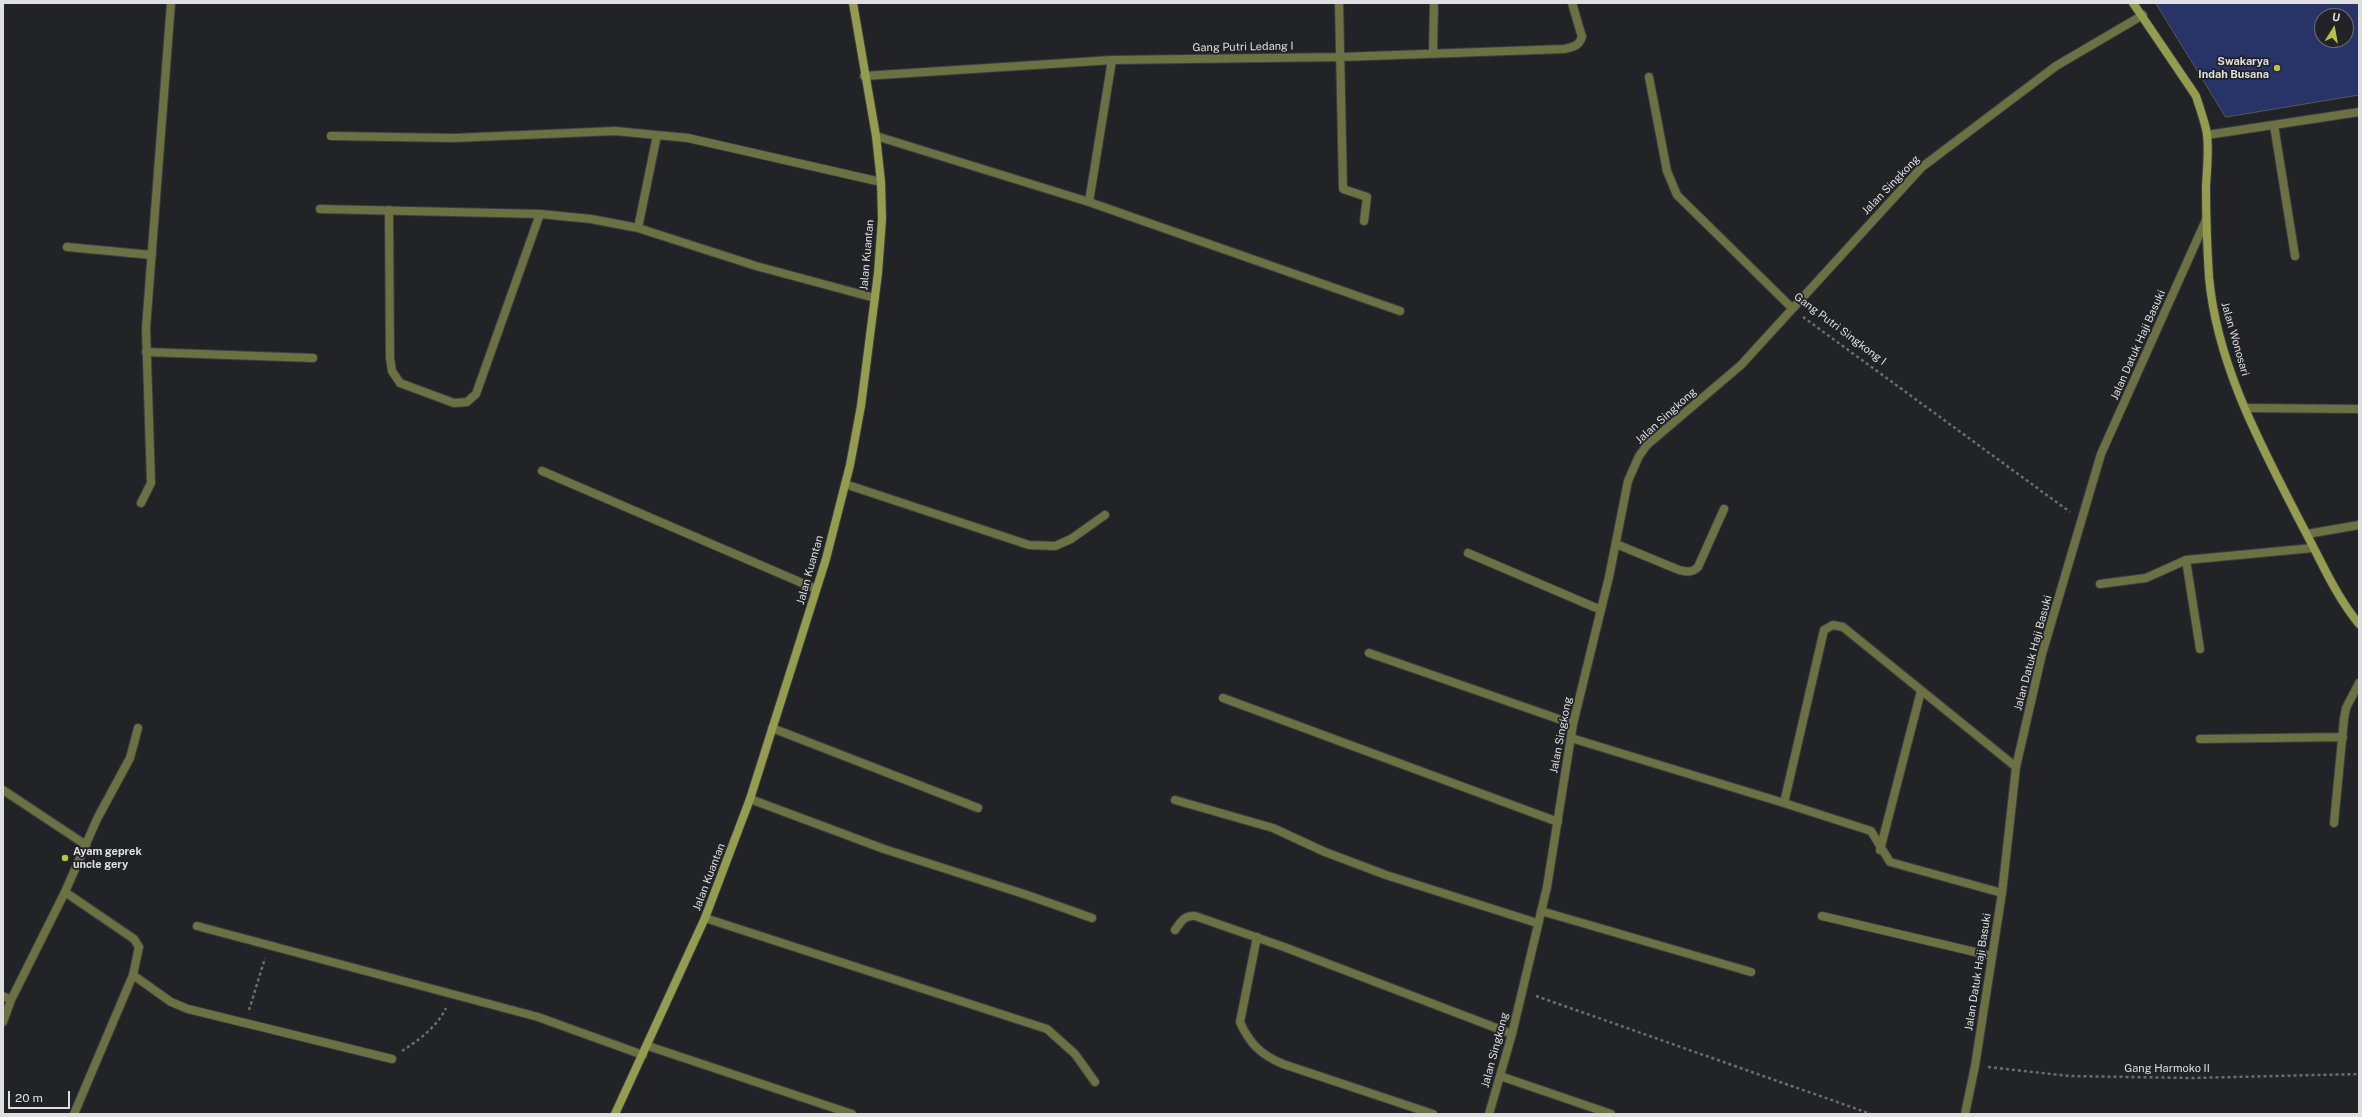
<!DOCTYPE html>
<html>
<head>
<meta charset="utf-8">
<style>
  body { margin:0 }
  #map { position:relative; width:2362px; height:1117px; overflow:hidden; background:#222326; font-family:"Public Sans",sans-serif }
  canvas { display:block }
  .frame { position:absolute; inset:0; border:4px solid #dfdfe1; pointer-events:none }
  .north { position:absolute; left:2314px; top:8px; width:40px; height:40px; box-sizing:border-box; background:#222326; border:1px solid #6e6e71; border-radius:50%; rotate:11deg; font-size:11px; font-weight:700; line-height:16px; text-align:center; color:#dfdfe1 }
  .north::after { content:''; display:block; margin:auto; width:14px; height:18px; background:#b5c249; clip-path:polygon(50% 0,100% 100%,50% 72%,0 100%) }
  .scale { position:absolute; left:8px; top:1091px; width:62px; height:18px; box-sizing:border-box; border:2px solid #dfdfe1; border-top:0; padding-left:5px; font-size:12px; line-height:14px; white-space:nowrap; color:#dfdfe1; -webkit-text-stroke:3px #222326; paint-order:stroke }
</style>
</head>
<body>
<div id="map">
<canvas width="2362" height="1117"></canvas>
<div class="frame"></div>
<div class="north">U</div>
<div class="scale">20 m</div>
</div>
<script>
const ctx = document.querySelector('canvas').getContext('2d');
ctx.lineJoin = 'round';
function paint(path, color) {
  ctx.fillStyle = color;
  ctx.fill(path, 'evenodd');
}
function stroke(path, color, width, dash) {
  ctx.strokeStyle = color;
  ctx.lineWidth = width;
  ctx.lineCap = dash ? 'butt' : 'round';
  ctx.setLineDash(dash || []);
  ctx.stroke(path);
}
function drawText(font, color, halo, rows, align = 'center') {
  ctx.font = font + ' "Public Sans",sans-serif';
  ctx.lineWidth = 3.5;
  ctx.setLineDash([]);
  ctx.textBaseline = 'middle';
  ctx.strokeStyle = halo;
  ctx.fillStyle = color;
  for (const [text, x, y, turn = 0] of rows) {
    ctx.save();
    ctx.translate(x, y);
    ctx.rotate((+turn || 0) * Math.PI / 180);
    ctx.textAlign = isNaN(turn) ? turn : align;
    if (halo) ctx.strokeText(text, 0, 0);
    ctx.fillText(text, 0, 0);
    ctx.restore();
  }
}
const building = new Path2D(`
  M 2156,3 L 2359,3 L 2359,95 L 2226,117 ZM 2322,16 L 2346,16 L 2346,40 L 2322,40 Z`);
const path = new Path2D(`
  M 1803,317 L 2070,512
  M 1536,996 L 1871,1114
  M 249,1010 L 265,958
  M 402,1051 C 420,1039 437,1027 446,1008
  M 1988,1067 L 2069,1076 L 2192,1078 L 2359,1074`);
const lane = new Path2D(`
  M 2274,125 L 2295,256
  M 2207,135 L 2359,112
  M 389,210 L 390,358 L 392,371 L 400,383 L 454,403 L 467,402 L 476,394 L 540,214`);
const street = new Path2D(`
  M 1339,3 L 1343,189 L 1367,197 L 1364,221
  M 1433,53 L 1434,3
  M 864,76 L 1112,60 L 1341,57 L 1564,49 C 1573,47 1579,46 1582,37 L 1572,3
  M 1649,77 L 1667,171 L 1677,195 L 1792,308
  M 331,136 L 454,138 L 615,131 L 688,138 L 881,182
  M 876,136 L 1089,202 L 1400,311
  M 1089,202 L 1112,60
  M 320,209 L 540,214 L 591,219 L 638,228 L 756,266 L 875,298
  M 638,228 L 657,135
  M 67,247 L 152,255
  M 146,352 L 313,358
  M 2246,408 L 2359,409
  M 542,471 L 816,589
  M 845,484 L 1029,545 L 1055,546 L 1071,539 L 1105,515
  M 141,503 L 151,483 L 146,328 L 171,3
  M 2307,534 L 2359,525
  M 1616,544 L 1679,570 C 1687,572 1692,573 1698,567 L 1724,509
  M 1468,553 L 1601,610
  M 2186,560 L 2200,649
  M 2100,584 L 2146,578 L 2186,560 L 2313,548
  M 1369,653 L 1573,724
  M 1223,698 L 1558,822
  M 772,728 L 978,808
  M 1571,738 L 1784,803 L 1824,630 L 1833,625 L 1843,627 L 2016,767
  M 2200,739 L 2343,737
  M 3,790 L 86,845
  M 750,799 L 884,849 L 1027,895 L 1092,918
  M 1175,800 L 1273,828 L 1325,852 L 1386,875 L 1537,923
  M 1784,803 L 1871,831 L 1890,862 L 2002,893
  M 2334,823 L 2344,719 L 2346,708 L 2359,683
  M 1880,850 L 1921,691
  M 65,892 L 134,939 L 139,947 L 133,975 L 74,1114
  M 1541,911 L 1751,972
  M 1822,916 L 1992,956
  M 705,918 L 1047,1029 L 1075,1054 L 1095,1082
  M 197,926 L 538,1017 L 643,1055
  M 1175,930 C 1181,922 1184,915 1195,916 L 1284,947 L 1512,1034
  M 1257,937 L 1240,1022 C 1249,1043 1261,1055 1283,1064 L 1433,1114
  M 133,975 L 171,1002 L 188,1009 L 392,1059
  M 3,996 L 11,1000
  M 3,1022 L 11,1000 L 65,892 L 97,819 L 130,758 L 138,728
  M 648,1046 L 852,1114
  M 1500,1076 L 1611,1114
  M 1489,1114 L 1512,1034 L 1547,887 L 1573,724 L 1609,577 L 1628,481 L 1639,456 L 1647,445 L 1741,365 L 1922,167 L 2056,66 L 2143,15
  M 1965,1114 L 1975,1066 L 2002,893 L 2016,767 L 2042,654 L 2101,454 L 2206,220`);
const secondary = new Path2D(`
  M 2133,3 L 2196,96 C 2200,109 2205,122 2207,134 C 2209,151 2207,169 2206,186 C 2206,216 2207,246 2209,277 C 2217,368 2265,453 2306,533 C 2323,565 2336,596 2359,624
  M 615,1114 L 705,918 L 750,799 L 826,559 L 850,465 L 861,406 L 878,273 L 882,219 L 881,182 L 876,136 L 853,3`);
const markers = [
  [2277,68,4,"#b5c249"],
  [65,858,4,"#b5c249"]
];
const streetNames = [
  ["Gang Putri Ledang I",1243,47,-1],
  ["Jalan Singkong",1891,185,-46],
  ["Jalan Kuantan",867,255,-85],
  ["Gang Putri Singkong I",1840,329,37],
  ["Jalan Wonosari",2235,339,74],
  ["Jalan Datuk Haji Basuki",2138,345,-66],
  ["Jalan Singkong",1666,416,-42],
  ["Jalan Kuantan",810,570,-74],
  ["Jalan Datuk Haji Basuki",2033,653,-75],
  ["Jalan Singkong",1561,735,-79],
  ["Jalan Kuantan",709,877,-69],
  ["Jalan Datuk Haji Basuki",1978,972,-81],
  ["Jalan Singkong",1495,1050,-75],
  ["Gang Harmoko II",2167,1069]
];
const poiNames = [
  ["Swakarya",2269,62],
  ["Indah Busana",2269,75],
  ["Ayam geprek",73,852,"left"],
  ["uncle gery",73,865,"left"]
];
paint(building, '#283468');
stroke(building, '#56585b', 1);
stroke(lane, '#3c3d40', 10);
stroke(street, '#3c3d40', 10);
stroke(secondary, '#3c3d40', 10);
stroke(path, '#6c6d70', 2.5, [3, 3]);
stroke(lane, '#6b7142', 8);
stroke(street, '#6b7142', 8);
stroke(secondary, '#949d4f', 8);
for (const [x, y, r, color] of markers) {
  const dot = new Path2D();
  dot.arc(x, y, r, 0, 2 * Math.PI);
  ctx.fillStyle = color;
  ctx.fill(dot);
  stroke(dot, '#222326', 1.5);
}
drawText('11px', '#dfdfe1', '#222326', streetNames);
drawText('bold 11px', '#dfdfe1', '#222326', poiNames, 'right');
</script>
</body>
</html>
